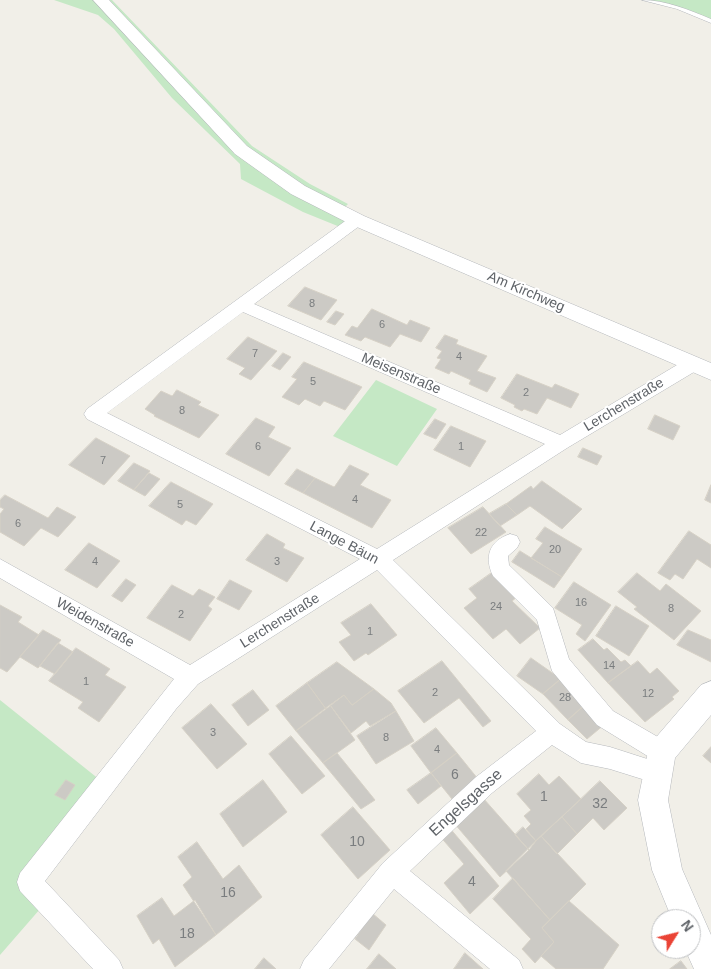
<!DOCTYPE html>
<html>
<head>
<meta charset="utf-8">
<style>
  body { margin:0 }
  #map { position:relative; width:711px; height:969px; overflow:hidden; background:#f1efe8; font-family:Helvetica,sans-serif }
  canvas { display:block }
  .north { position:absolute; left:651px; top:909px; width:50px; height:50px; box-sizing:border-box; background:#fff; border:1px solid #bfc1c3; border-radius:50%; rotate:54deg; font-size:14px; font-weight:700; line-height:20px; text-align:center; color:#5f6368 }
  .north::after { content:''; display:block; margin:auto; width:18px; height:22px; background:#ea4335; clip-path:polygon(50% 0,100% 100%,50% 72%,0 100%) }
</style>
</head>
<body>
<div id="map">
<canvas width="711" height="969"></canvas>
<div class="north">N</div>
</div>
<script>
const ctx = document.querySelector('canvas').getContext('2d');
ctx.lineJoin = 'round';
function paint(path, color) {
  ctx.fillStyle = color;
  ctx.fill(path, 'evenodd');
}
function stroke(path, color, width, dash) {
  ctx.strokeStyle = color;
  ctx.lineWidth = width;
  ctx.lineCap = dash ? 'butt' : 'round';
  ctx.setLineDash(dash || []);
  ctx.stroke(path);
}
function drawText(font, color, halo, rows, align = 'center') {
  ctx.font = font + ' Helvetica,sans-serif';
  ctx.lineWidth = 4;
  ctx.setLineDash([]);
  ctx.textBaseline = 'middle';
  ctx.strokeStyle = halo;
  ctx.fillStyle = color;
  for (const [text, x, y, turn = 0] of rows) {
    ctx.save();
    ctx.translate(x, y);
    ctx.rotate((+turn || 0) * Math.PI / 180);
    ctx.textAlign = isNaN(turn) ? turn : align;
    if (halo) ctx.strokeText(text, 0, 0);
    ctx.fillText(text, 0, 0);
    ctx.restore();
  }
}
const green = new Path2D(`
  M 54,0 L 112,0 L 252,146 L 310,184 L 348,204 L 340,212 L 357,220 L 345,229 L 303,212 L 241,179 L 240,164 L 172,98 L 114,29 L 98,15 Z
  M 645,0 L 711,0 L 711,21 L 679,8 Z
  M 376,380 L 437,409 L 397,466 L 333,436 Z
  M 0,700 L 105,784 L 29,882 L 47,901 L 0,955 Z`);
const building = new Path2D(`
  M 305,287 L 337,300 L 321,320 L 288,306 Z
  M 372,309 L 407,325 L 410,320 L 430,328 L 421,342 L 400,334 L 390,347 L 365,337 L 361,341 L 345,335 L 352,326 L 357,328 Z
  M 336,311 L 344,314 L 335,325 L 327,322 Z
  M 445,335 L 458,340 L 456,344 L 487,356 L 477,371 L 496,378 L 487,392 L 469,384 L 471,380 L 451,371 L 449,374 L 435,368 L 441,359 L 437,358 L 442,351 L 436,348 Z
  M 248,337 L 277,351 L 251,380 L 239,374 L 245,368 L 227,359 Z
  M 283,353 L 291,357 L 280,370 L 272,366 Z
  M 304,362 L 362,387 L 345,410 L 324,401 L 320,406 L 305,399 L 299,405 L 282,397 L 297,379 L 292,377 Z
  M 517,374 L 552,388 L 555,384 L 579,394 L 571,408 L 547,398 L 537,414 L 524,409 L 522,411 L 514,407 L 515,405 L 501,398 Z
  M 177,390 L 201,402 L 198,405 L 219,415 L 199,438 L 154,416 L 155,415 L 145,409 L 161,391 L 172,396 Z
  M 655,415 L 680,426 L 673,440 L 648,429 Z
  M 256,418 L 275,427 L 268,437 L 291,448 L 269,476 L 226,454 Z
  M 435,419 L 446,424 L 436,439 L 424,434 Z
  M 451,426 L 486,441 L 470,467 L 434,450 Z
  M 96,438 L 130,456 L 104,485 L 69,465 Z
  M 583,448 L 602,456 L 597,465 L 578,457 Z
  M 134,463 L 150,471 L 134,490 L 118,481 Z
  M 350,465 L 369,474 L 360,485 L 391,500 L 372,528 L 303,493 L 315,478 L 334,487 Z
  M 297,469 L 315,478 L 303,493 L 285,484 Z
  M 149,473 L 160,479 L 145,496 L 134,490 Z
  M 542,481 L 582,509 L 562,529 L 530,506 L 517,515 L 506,504 L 531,486 L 533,489 Z
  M 171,482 L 213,504 L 196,525 L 186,520 L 182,525 L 149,506 Z
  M 711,485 L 711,503 L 705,500 Z
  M 5,495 L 48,518 L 57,507 L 76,517 L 58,537 L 41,528 L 24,546 L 0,532 L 0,514 L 4,509 L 0,507 L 0,500 Z
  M 506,504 L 517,515 L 500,526 L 489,514 Z
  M 483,507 L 506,532 L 471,554 L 448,528 Z
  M 545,527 L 582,549 L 562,577 L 531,558 L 543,543 L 536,539 Z
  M 689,531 L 711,545 L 711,568 L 697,559 L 683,579 L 675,574 L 670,580 L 658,573 Z
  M 267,534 L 285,544 L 283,548 L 304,558 L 287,582 L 246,560 Z
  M 89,543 L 120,561 L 97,588 L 65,570 Z
  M 520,551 L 562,577 L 554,588 L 512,562 Z
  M 493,572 L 517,597 L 512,601 L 540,628 L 520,644 L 506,629 L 493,639 L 464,608 L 477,598 L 469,589 Z
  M 637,573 L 660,591 L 666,584 L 701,611 L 674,640 L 634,609 L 637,607 L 618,592 Z
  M 126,579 L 136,585 L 122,602 L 112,596 Z
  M 230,580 L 252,591 L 239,610 L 217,599 Z
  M 574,582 L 611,605 L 585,641 L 576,634 L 582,625 L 555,608 Z
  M 172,585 L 193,596 L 199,589 L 215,597 L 208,606 L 212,609 L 190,641 L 147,618 Z
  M 371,604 L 397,635 L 368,655 L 366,653 L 354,661 L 339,642 L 351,635 L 341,623 Z
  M 0,605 L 22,617 L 18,622 L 39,635 L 7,672 L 0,668 Z
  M 616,606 L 649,626 L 629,656 L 596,636 Z
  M 43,630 L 61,640 L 38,668 L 20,657 Z
  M 688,630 L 711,640 L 711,662 L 677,645 Z
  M 593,639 L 604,650 L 607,648 L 621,662 L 625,660 L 631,666 L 608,683 L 578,650 Z
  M 58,643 L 73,652 L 55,674 L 40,666 Z
  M 76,648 L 110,669 L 105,675 L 126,687 L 99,722 L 78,708 L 83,702 L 49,681 Z
  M 531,658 L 561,679 L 543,694 L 517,676 Z
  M 442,661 L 491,721 L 483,727 L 459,698 L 424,723 L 398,691 Z
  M 638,661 L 650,674 L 657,668 L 679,691 L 672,697 L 674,699 L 645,722 L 608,683 Z
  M 337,662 L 374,689 L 352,705 L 344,695 L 326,709 L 307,683 Z
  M 561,679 L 586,704 L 568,720 L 543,694 Z
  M 307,683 L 326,709 L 296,731 L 276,706 Z
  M 374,689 L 391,703 L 396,711 L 370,726 L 366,721 L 351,733 L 330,705 L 344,695 L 352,705 Z
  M 253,690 L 269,710 L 248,726 L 232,705 Z
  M 211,704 L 247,744 L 217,769 L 182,728 Z
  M 586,704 L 605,724 L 587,739 L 568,720 Z
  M 330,705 L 355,740 L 323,763 L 296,731 Z
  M 396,711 L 414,741 L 376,764 L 357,736 Z
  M 436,728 L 457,753 L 431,773 L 411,746 Z
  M 291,736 L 325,776 L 302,794 L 269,754 Z
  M 711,747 L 711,763 L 703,756 Z
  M 337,753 L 375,800 L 361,809 L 323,763 Z
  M 457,753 L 478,779 L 452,799 L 431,773 Z
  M 431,773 L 441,786 L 418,804 L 407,790 Z
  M 539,774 L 549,785 L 559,776 L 581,799 L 536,841 L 526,829 L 531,824 L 524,816 L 531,810 L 517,794 Z
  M 66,780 L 75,785 L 65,800 L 55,795 Z
  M 263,780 L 287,812 L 243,847 L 220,814 Z
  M 600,781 L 627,808 L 604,830 L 593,818 L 577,834 L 562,817 Z
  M 483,798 L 529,850 L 500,877 L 454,823 Z
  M 353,807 L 390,850 L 358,879 L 321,835 Z
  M 562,817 L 577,834 L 557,854 L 541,836 Z
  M 448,826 L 499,886 L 470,914 L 444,883 L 464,864 L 438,834 Z
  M 523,827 L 536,841 L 529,850 L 515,835 Z
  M 541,836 L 586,884 L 550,920 L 506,871 Z
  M 197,842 L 223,879 L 239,865 L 262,897 L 216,935 L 183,885 L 192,877 L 178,857 Z
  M 513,878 L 550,920 L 542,928 L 554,942 L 535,963 L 522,949 L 531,939 L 493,899 Z
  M 162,898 L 174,916 L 195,900 L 216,935 L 175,967 L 159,939 L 153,944 L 137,916 Z
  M 569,901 L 619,945 L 603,969 L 556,969 L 541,956 L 554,942 L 542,928 Z
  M 372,913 L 386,925 L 369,950 L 355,939 Z
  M 465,953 L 483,969 L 454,969 Z
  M 379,954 L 396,969 L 367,969 Z
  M 264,958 L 276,969 L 255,969 Z
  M 681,961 L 687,969 L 670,969 Z`);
const service = new Path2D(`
  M 642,0 C 666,0 689,10 711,19 L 711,23 L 677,9 Z`);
const minor = new Path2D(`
  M 357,215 L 362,216 L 365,220 L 362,224 L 254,304 L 560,435 L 687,359 L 693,358 L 699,359 L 702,364 L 699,369 L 567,448 L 393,560 L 560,724 L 586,742 L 610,747 L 666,765 L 669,773 L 666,781 L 658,784 L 610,769 L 581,763 L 552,745 L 492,793 L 410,871 L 519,960 L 523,969 L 490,969 L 394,889 L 329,969 L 300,969 L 304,960 L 383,863 L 476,777 L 536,731 L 377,570 L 198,684 L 176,709 L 45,881 L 119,960 L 123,969 L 93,969 L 20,891 L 17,882 L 20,873 L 174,679 L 0,578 L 0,559 L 190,665 L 360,559 L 87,419 L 84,414 L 87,409 L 352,216 ZM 243,312 L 545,444 L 377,549 L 107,413 Z
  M 510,534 L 517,536 L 520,542 L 517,548 L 508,556 L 509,565 L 553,608 L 569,659 L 613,711 L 670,744 L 673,752 L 670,760 L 662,763 L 654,760 L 597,725 L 552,671 L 537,620 L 493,576 C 484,557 489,541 510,534 Z`);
const tertiary = new Path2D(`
  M 93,0 L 109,0 L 247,146 L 305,186 L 364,216 L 711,363 L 711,380 L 350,224 L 291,194 L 235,154 Z
  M 711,681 L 711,715 L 675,758 L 668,800 L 682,869 L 711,935 L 711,969 L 694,969 L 685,949 L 691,949 L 691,919 L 672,919 L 652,870 L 638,800 L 648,752 L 652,742 L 701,685 Z`);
const numberNames = [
  ["8",312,304],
  ["6",382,325],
  ["7",255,354],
  ["4",459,357],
  ["5",313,382],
  ["2",526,393],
  ["8",182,411],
  ["6",258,447],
  ["1",461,447],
  ["7",103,461],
  ["4",355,500],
  ["5",180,505],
  ["6",18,524],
  ["22",481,533],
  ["20",555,550],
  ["4",95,562],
  ["3",277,562],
  ["16",581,603],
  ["24",496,607],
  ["8",671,609],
  ["2",181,615],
  ["1",370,632],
  ["14",609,666],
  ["1",86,682],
  ["2",435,693],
  ["12",648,694],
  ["28",565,698],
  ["3",213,733],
  ["8",386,738],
  ["4",437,750]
];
const streetNames = [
  ["Am Kirchweg",526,292,23],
  ["Meisenstraße",401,374,23],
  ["Lerchenstraße",624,405,-31],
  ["Lange Bäun",344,543,28],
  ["Lerchenstraße",280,621,-32],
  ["Weidenstraße",95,623,29]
];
const nearNumbernames = [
  ["6",455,775],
  ["1",544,797],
  ["32",600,804],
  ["10",357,842],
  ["4",472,882],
  ["16",228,893],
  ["18",187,934]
];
const nearStreetnames = [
  ["Engelsgasse",466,803,-42]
];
paint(green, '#c5e8c5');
paint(building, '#cccac5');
stroke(building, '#d6d1c6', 1);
stroke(service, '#b5b8bc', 1);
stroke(minor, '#b5b8bc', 1);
stroke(tertiary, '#b5b8bc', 1);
paint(service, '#fff');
paint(minor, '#fff');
paint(tertiary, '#fff');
drawText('11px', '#7a7d7f', null, numberNames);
drawText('14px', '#5f6368', '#fff', streetNames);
drawText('14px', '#7a7d7f', null, nearNumbernames);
drawText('16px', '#5f6368', '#fff', nearStreetnames);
</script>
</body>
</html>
